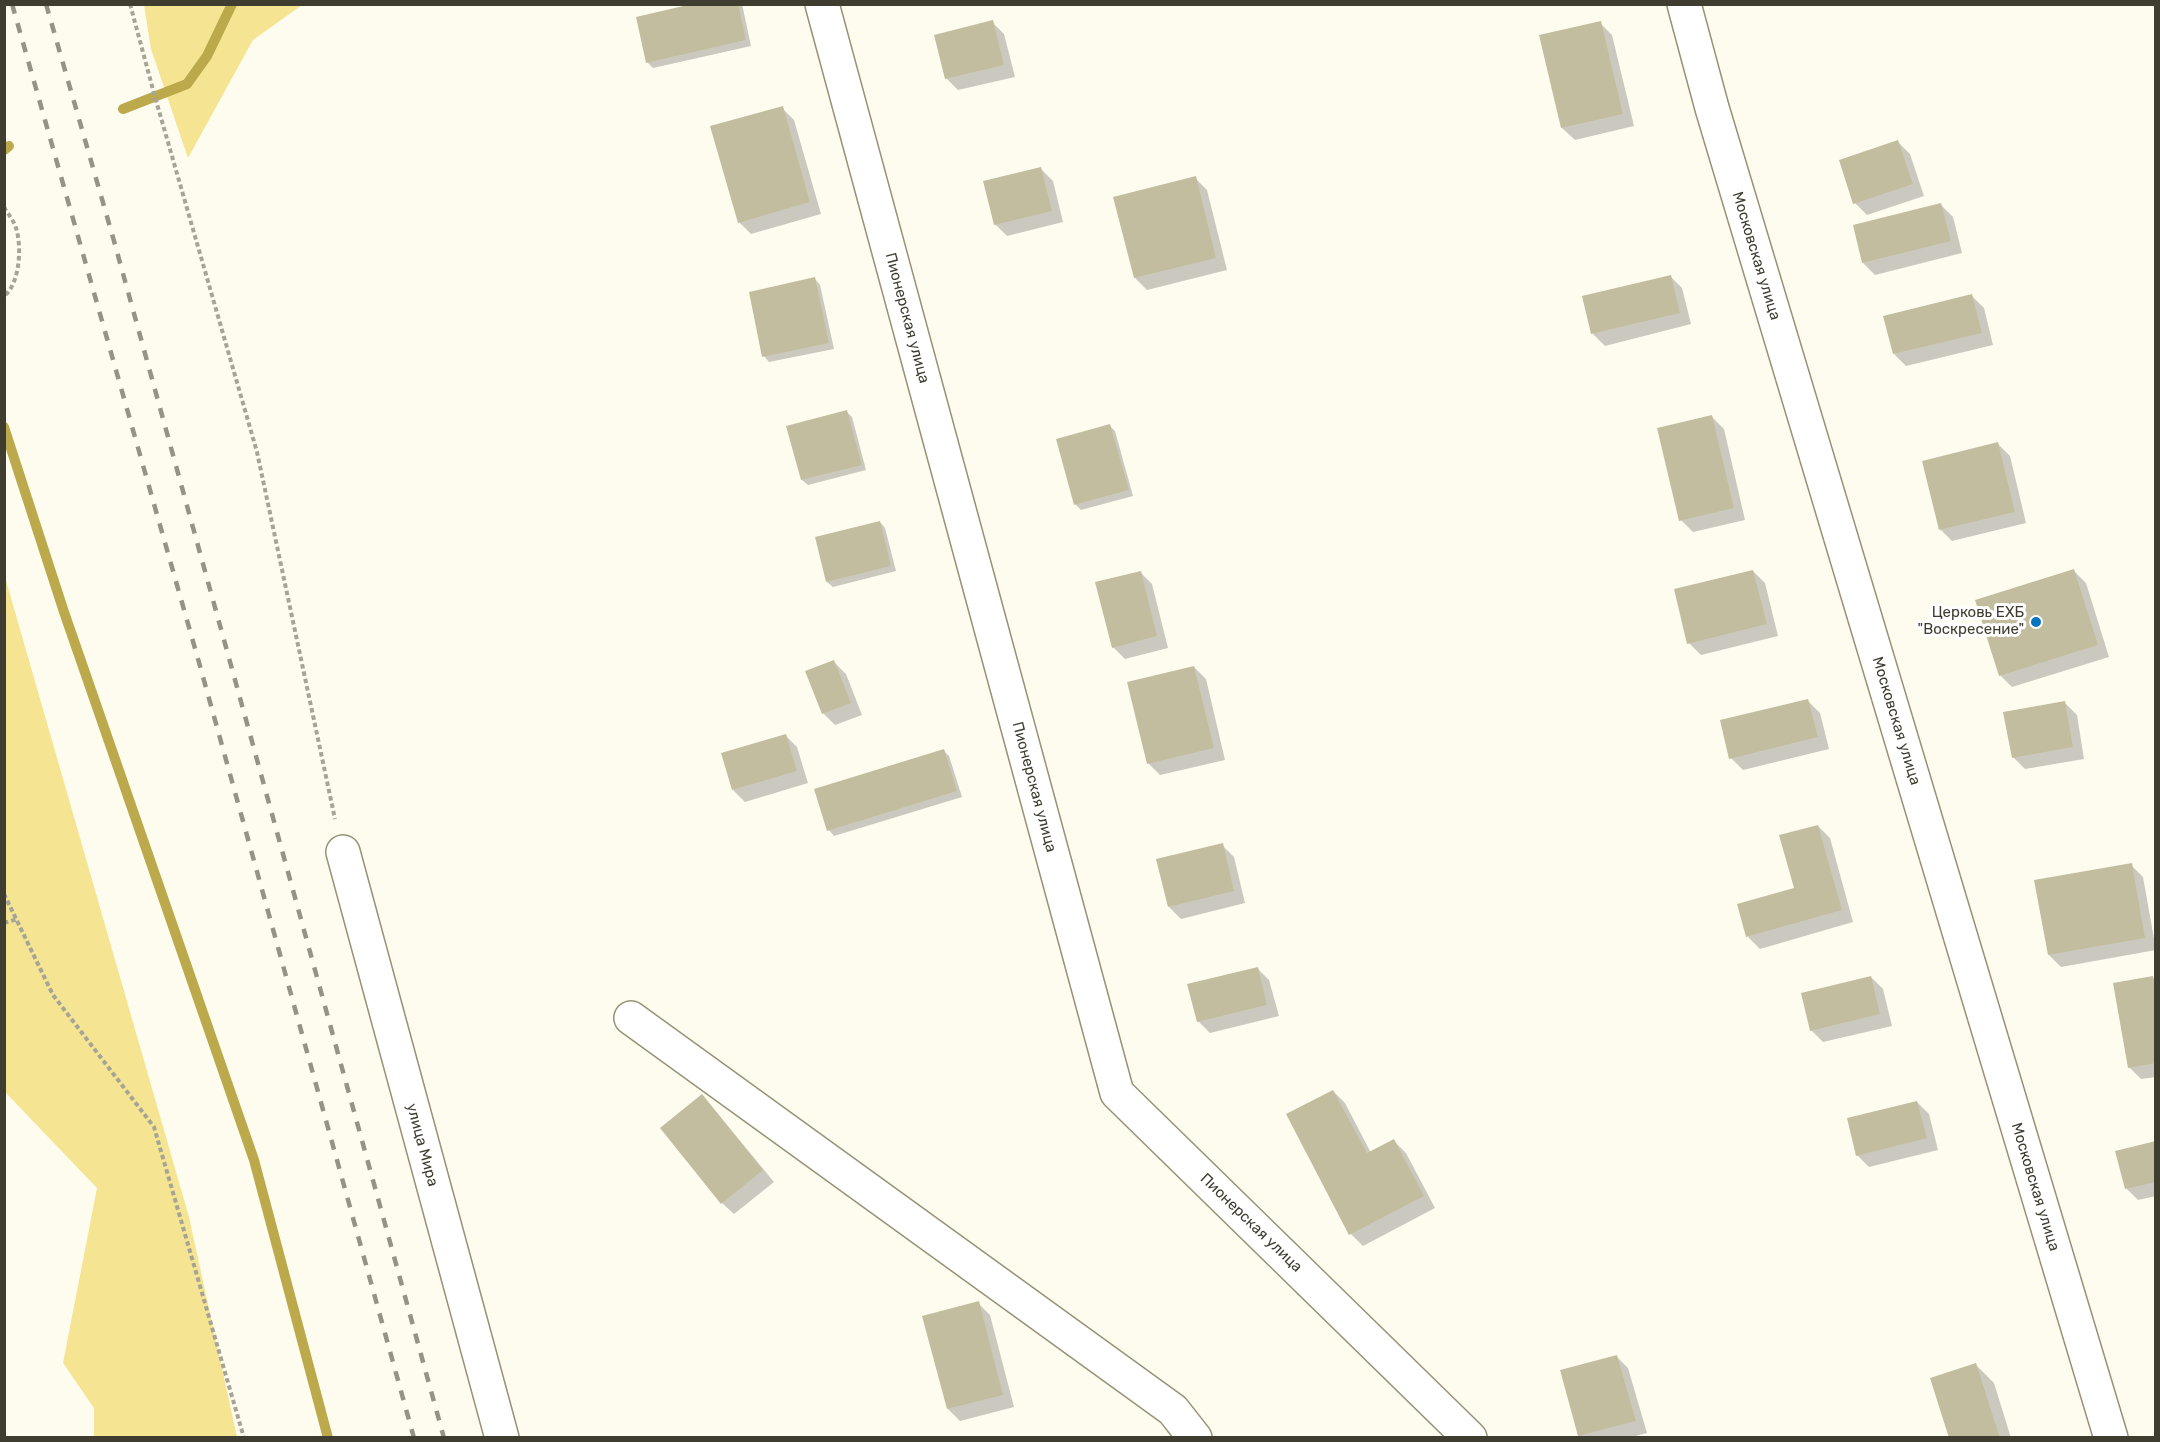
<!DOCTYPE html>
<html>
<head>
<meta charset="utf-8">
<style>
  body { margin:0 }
  #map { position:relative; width:2160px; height:1442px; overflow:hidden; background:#fefcef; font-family:Rubik,sans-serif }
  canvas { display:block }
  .frame { position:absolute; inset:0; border:6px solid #3f3d30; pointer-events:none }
</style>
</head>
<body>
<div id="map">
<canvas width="2160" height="1442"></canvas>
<div class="frame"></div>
</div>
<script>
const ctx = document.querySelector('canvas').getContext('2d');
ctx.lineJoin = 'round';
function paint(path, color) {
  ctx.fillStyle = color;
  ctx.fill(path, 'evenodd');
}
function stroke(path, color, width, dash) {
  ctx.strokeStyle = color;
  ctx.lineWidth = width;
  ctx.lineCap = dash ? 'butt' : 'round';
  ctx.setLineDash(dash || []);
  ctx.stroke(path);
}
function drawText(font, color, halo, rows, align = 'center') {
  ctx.font = font + ' Rubik,sans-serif';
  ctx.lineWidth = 6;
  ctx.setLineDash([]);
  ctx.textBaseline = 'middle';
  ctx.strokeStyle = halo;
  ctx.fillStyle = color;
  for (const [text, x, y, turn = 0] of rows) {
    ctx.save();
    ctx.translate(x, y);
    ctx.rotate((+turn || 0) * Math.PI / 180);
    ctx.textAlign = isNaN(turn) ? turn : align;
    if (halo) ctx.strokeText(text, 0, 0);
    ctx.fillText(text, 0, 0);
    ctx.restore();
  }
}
const green = new Path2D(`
  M 144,5 L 302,5 L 253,40 L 188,158 L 151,49 Z
  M 5,577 L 189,1217 L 237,1437 L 94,1437 L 94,1408 L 63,1363 L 97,1188 L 5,1092 Z`);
const shadow = new Path2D(`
  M 699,4 L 742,4 L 751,46 L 653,68 L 647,62 Z
  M 992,22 L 1004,34 L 1015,77 L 958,90 L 946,78 Z
  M 1600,23 L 1612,35 L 1634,126 L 1575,140 L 1562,128 Z
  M 782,108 L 794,120 L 821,214 L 751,234 L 739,222 Z
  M 1898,142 L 1910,154 L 1924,196 L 1867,215 L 1855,203 Z
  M 1041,169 L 1053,181 L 1063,222 L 1007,236 L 995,224 Z
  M 1195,178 L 1207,190 L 1227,270 L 1147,290 L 1135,278 Z
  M 1941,205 L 1953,217 L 1962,253 L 1875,275 L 1863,263 Z
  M 1670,276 L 1682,288 L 1691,324 L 1605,346 L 1593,334 L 1584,297 Z
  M 815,279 L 820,285 L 834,349 L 769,362 L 764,356 Z
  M 1972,296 L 1984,308 L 1993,345 L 1906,366 L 1894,354 Z
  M 847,412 L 852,417 L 866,470 L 808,485 L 802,480 Z
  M 1712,417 L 1724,429 L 1745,520 L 1693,532 L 1681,520 Z
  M 1109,425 L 1115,431 L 1133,496 L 1081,510 L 1076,505 L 1058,440 Z
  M 1998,444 L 2010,456 L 2026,523 L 1952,541 L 1940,529 Z
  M 880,522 L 885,528 L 896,571 L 833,587 L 827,582 Z
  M 1753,571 L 1765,583 L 1778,636 L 1701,655 L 1689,643 Z
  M 2074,571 L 2086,583 L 2109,657 L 2012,687 L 2000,675 Z
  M 1140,572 L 1152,584 L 1168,648 L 1125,659 L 1113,647 Z
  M 834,662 L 846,674 L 862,715 L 835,725 L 823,713 Z
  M 1194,667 L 1206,679 L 1225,760 L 1160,775 L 1148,763 Z
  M 1808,701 L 1820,713 L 1829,749 L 1743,770 L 1731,758 Z
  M 2065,703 L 2077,715 L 2084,759 L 2025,769 L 2013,757 Z
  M 785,735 L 797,747 L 808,783 L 745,802 L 733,790 Z
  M 943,750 L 949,756 L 962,797 L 834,836 L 829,830 Z
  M 1818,826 L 1830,838 L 1853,922 L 1760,949 L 1748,937 L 1796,889 Z
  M 1222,845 L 1234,857 L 1245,903 L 1181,919 L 1169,907 Z
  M 2131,865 L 2143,877 L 2156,950 L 2061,967 L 2049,955 Z
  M 1257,968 L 1269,980 L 1279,1016 L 1210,1033 L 1198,1021 Z
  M 1871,977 L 1883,989 L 1892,1026 L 1823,1042 L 1811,1030 Z
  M 2153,978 L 2156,980 L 2156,1077 L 2141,1079 L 2129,1067 Z
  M 1333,1091 L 1345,1103 L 1371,1153 L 1394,1141 L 1406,1153 L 1435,1208 L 1363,1246 L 1351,1234 Z
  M 1917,1102 L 1929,1114 L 1938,1150 L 1869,1167 L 1857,1155 Z
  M 713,1108 L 774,1182 L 734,1214 L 722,1203 Z
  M 2156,1143 L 2156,1196 L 2138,1200 L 2126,1188 Z
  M 978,1303 L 990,1315 L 1014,1407 L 960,1421 L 948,1409 Z
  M 1616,1356 L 1628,1368 L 1647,1433 L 1628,1438 L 1581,1438 L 1579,1436 Z
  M 1976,1365 L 1994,1383 L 2011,1438 L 1950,1438 Z`);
const stream = new Path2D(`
  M 123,109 L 187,84 L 207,56 L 232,4
  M 4,150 L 9,146
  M 4,427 L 64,612 L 254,1160 L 328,1438`);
const building = new Path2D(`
  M 692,4 L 738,4 L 746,40 L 646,63 L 636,17 Z
  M 993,20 L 1004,65 L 945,79 L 934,35 Z
  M 1601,21 L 1623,114 L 1561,128 L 1539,35 Z
  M 783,106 L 810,202 L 738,223 L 710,126 Z
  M 1898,140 L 1913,184 L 1853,204 L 1839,160 Z
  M 1041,167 L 1052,211 L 994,225 L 983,181 Z
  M 1196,176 L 1216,258 L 1134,278 L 1113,197 Z
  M 1941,203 L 1951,241 L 1862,263 L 1853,225 Z
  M 1671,275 L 1680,313 L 1591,334 L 1582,296 Z
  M 815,277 L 829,343 L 762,357 L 749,292 Z
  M 1972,294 L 1982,333 L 1893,354 L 1883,316 Z
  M 847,410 L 862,465 L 801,480 L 786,426 Z
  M 1712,415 L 1734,508 L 1679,521 L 1657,428 Z
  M 1110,424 L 1129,490 L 1074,505 L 1056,439 Z
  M 1998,442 L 2015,512 L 1939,530 L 1922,461 Z
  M 880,521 L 891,566 L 826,582 L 815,537 Z
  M 2074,569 L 2098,645 L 1999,676 L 1975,600 Z
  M 1753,570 L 1767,624 L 1687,644 L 1674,589 Z
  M 1141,571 L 1157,636 L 1112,648 L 1095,582 Z
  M 834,660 L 851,703 L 822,714 L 805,671 Z
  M 1194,666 L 1214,748 L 1147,764 L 1127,682 Z
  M 1808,699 L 1818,737 L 1729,759 L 1720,720 Z
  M 2065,701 L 2073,747 L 2012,758 L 2003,712 Z
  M 786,734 L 797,771 L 732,790 L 721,753 Z
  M 944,749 L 957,791 L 827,831 L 814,789 Z
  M 1818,825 L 1842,910 L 1746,937 L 1737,904 L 1794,888 L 1779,835 Z
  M 1223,843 L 1234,891 L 1168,907 L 1156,859 Z
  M 2132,863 L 2145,938 L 2048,955 L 2034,880 Z
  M 1258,967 L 1267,1005 L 1197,1022 L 1187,984 Z
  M 1871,976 L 1880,1014 L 1810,1031 L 1801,993 Z
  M 2153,976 L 2156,989 L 2156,1063 L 2128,1068 L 2113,983 Z
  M 1333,1090 L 1367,1153 L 1394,1139 L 1424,1196 L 1349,1235 L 1286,1114 Z
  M 702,1094 L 763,1170 L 721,1204 L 660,1128 Z
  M 1917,1101 L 1927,1138 L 1856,1156 L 1847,1118 Z
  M 2156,1141 L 2156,1182 L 2125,1189 L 2115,1151 Z
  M 979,1301 L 1003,1395 L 947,1409 L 922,1316 Z
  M 1617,1355 L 1636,1421 L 1578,1436 L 1560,1370 Z
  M 1976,1363 L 2000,1438 L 1949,1438 L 1930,1378 Z`);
const path = new Path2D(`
  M 130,4 L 155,97 L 257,452 L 335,819
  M 4,207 C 8,214 14,221 16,228 C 22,246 20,284 4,296
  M 4,894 L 53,995 L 154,1127 L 244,1438
  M 4,923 L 17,919`);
const minor = new Path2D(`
  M 822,4 L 1117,1093 L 1470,1438
  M 1684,4 L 1712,108 L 2111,1438
  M 343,852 L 502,1438
  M 631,1018 L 1173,1410 L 1195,1438`);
const rail = new Path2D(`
  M 12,4 L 200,666 L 414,1438
  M 46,4 L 114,241 L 444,1438`);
const markers = [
  [2036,622,6,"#0674bf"]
];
const streetNames = [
  ["Московская улица",1756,256,73],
  ["Пионерская улица",907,318,75],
  ["Московская улица",1896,721,73],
  ["Пионерская улица",1034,787,75],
  ["улица Мира",422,1145,75],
  ["Московская улица",2035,1187,73],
  ["Пионерская улица",1251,1223,44]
];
const poiNames = [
  ["Церковь ЕХБ",2024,613],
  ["\"Воскресение\"",2024,630]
];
paint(green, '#f5e492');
paint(shadow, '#0003');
stroke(stream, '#bca94b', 10);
paint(building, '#c3bd9f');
stroke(minor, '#989275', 36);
stroke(path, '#a6a497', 4, [4.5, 3]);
stroke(minor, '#fff', 33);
stroke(rail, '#959386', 4.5, [10, 10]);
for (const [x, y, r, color] of markers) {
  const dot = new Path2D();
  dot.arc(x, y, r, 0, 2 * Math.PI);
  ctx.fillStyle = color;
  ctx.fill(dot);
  stroke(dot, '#fff', 2);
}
drawText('15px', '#3f3d30', '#fff', streetNames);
drawText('15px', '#3f3d30', '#fff', poiNames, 'right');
</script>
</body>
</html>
